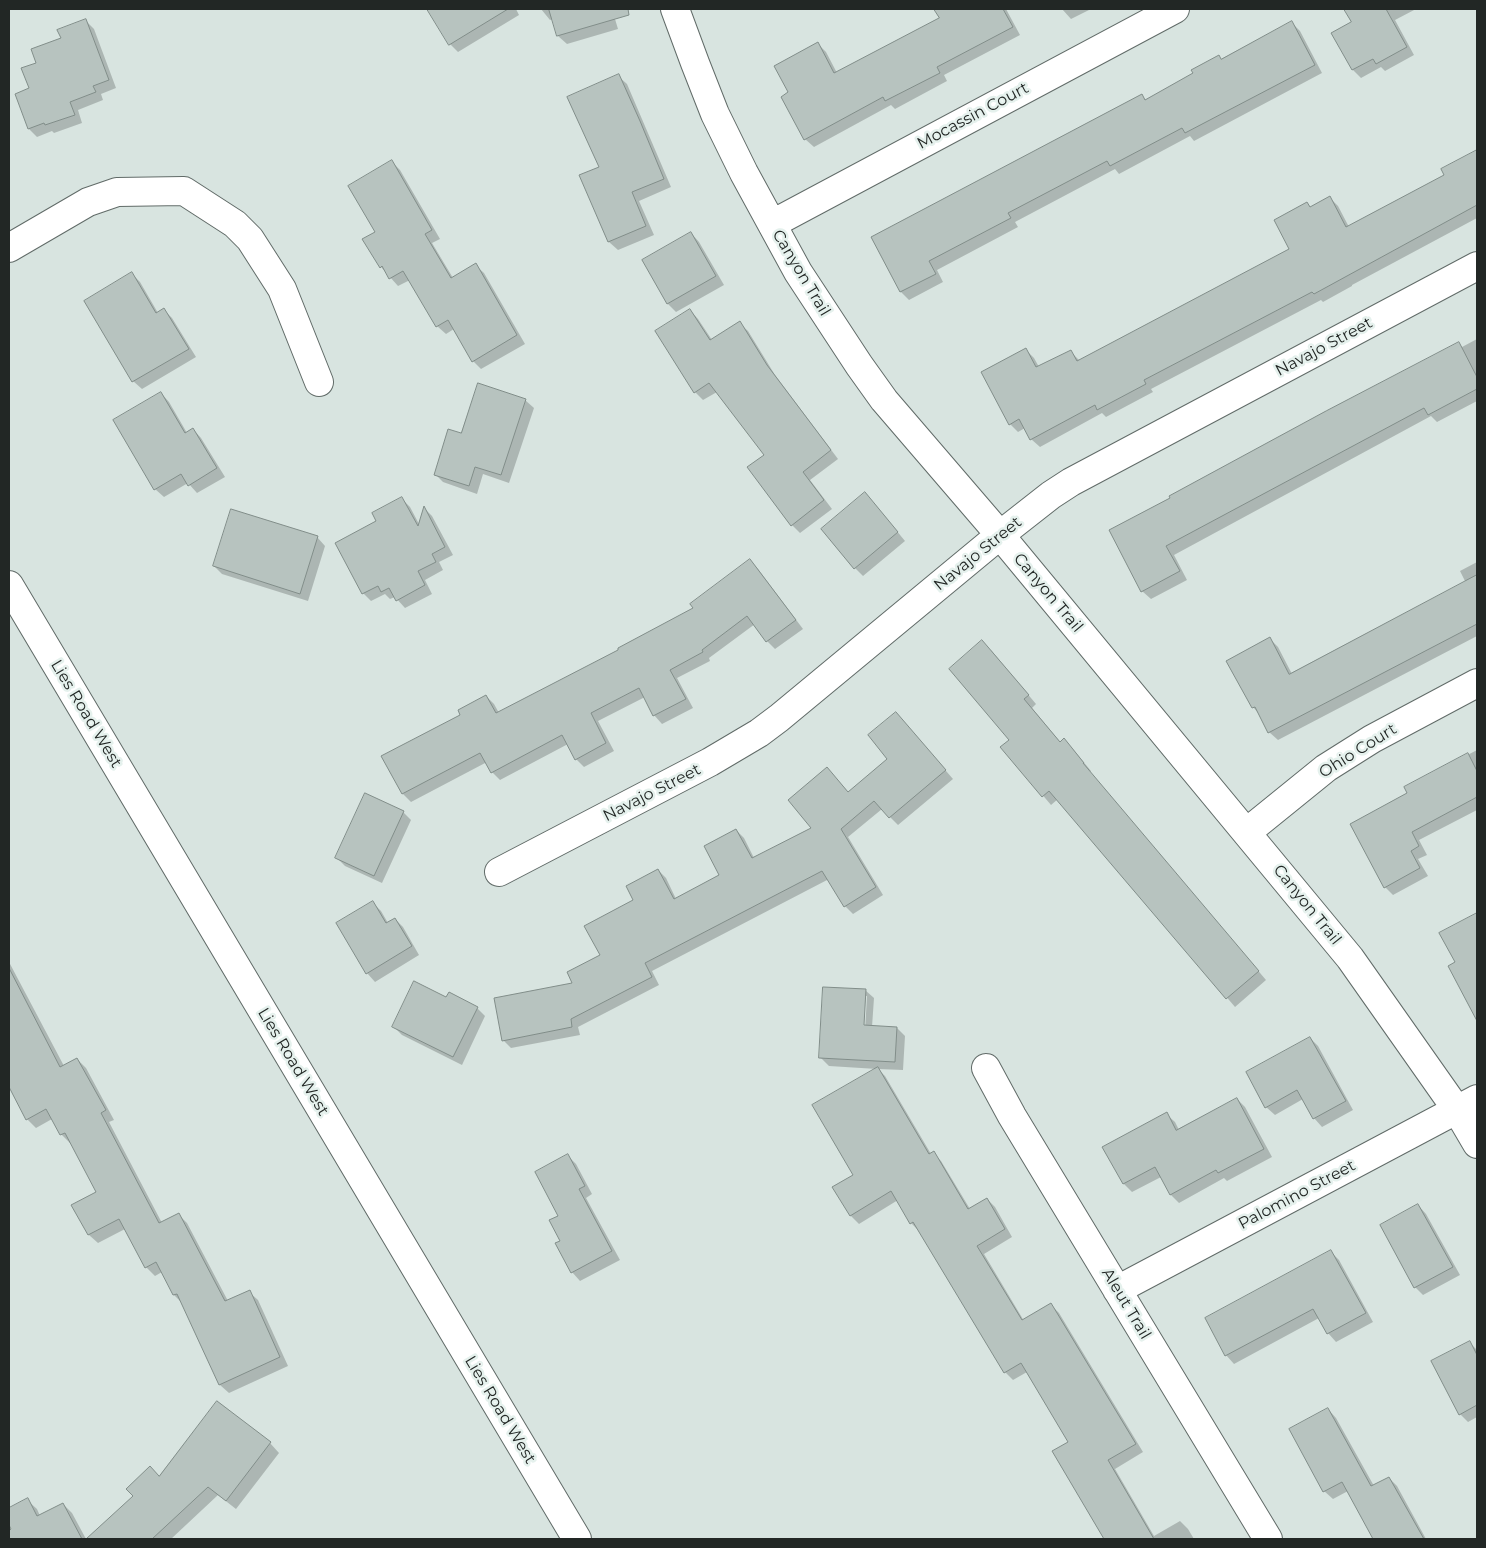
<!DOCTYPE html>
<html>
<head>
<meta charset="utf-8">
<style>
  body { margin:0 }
  #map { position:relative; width:1486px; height:1548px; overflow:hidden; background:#d8e4e0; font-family:Montserrat,sans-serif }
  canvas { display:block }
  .frame { position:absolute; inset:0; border:10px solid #222725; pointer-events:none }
</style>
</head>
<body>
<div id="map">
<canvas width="1486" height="1548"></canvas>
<div class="frame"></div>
</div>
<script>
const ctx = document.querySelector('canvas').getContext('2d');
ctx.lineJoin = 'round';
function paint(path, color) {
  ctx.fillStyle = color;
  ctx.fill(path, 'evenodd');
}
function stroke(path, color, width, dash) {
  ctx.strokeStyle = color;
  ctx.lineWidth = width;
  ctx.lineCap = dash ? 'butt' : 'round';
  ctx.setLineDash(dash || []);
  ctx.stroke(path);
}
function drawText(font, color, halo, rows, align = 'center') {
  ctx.font = font + ' Montserrat,sans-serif';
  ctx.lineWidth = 5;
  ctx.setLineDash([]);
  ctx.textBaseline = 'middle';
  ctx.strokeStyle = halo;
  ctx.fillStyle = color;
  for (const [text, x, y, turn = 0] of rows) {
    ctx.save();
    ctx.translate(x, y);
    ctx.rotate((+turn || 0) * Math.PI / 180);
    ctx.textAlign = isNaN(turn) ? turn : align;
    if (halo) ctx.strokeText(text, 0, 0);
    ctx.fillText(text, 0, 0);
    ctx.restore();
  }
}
const shadow = new Path2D(`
  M 429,9 L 516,9 L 519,15 L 458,52 L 450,44 Z
  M 541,9 L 612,9 L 618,29 L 567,44 L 558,36 L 553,19 L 550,20 Z
  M 945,9 L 1006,9 L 1020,35 L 944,75 L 947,81 L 895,109 L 891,105 L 814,147 L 805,139 L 790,93 L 818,44 L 826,52 L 837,73 L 941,18 L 938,12 Z
  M 1062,9 L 1091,9 L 1071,19 Z
  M 1345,9 L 1416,9 L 1395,20 L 1414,55 L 1385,71 L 1381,67 L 1361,78 L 1353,70 L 1353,23 Z
  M 86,21 L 94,29 L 116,88 L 101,94 L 103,100 L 78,110 L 82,123 L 54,133 L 52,131 L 37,137 L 29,129 L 30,89 L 37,64 L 62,39 Z
  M 1292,23 L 1300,31 L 1322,73 L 1194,141 L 1190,136 L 1119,174 L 1115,169 L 1015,222 L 1018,227 L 937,270 L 943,282 L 909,300 L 901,292 L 873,237 L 1141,95 L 1146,100 Z
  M 618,76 L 627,84 L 671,187 L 639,201 L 654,235 L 618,250 L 609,242 L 581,176 L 600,168 Z
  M 1477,151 L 1477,218 L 1352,285 L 1352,286 L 1323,302 L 1321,300 L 1151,389 L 1153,392 L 1106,417 L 1102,413 L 1040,447 L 1031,439 L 1025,428 L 1018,432 L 1010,424 L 1026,350 L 1034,358 L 1039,367 L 1070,351 L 1080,361 L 1291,249 L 1307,203 L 1311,208 L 1330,198 L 1338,206 L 1349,227 L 1446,175 L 1443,169 Z
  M 392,162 L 400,170 L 440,239 L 432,243 L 453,278 L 475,265 L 484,273 L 525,344 L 481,369 L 473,361 L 454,329 L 446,334 L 437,326 L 410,280 L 398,286 L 381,267 L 376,232 Z
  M 691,233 L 699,242 L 724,285 L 676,312 L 668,304 L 643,260 Z
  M 132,274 L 140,282 L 158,313 L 164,310 L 172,318 L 196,357 L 142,389 L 133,381 Z
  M 690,310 L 698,319 L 712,340 L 739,323 L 748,331 L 775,375 L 838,459 L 810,480 L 832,509 L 800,533 L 792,525 L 766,455 L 717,392 L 703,400 L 695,392 Z
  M 1477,339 L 1477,401 L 1437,422 L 1431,416 L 1174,555 L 1187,580 L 1151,599 L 1142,591 L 1110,531 L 1459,344 L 1462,347 Z
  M 161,393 L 169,402 L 187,433 L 193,429 L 201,438 L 225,477 L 197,493 L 188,483 L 164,497 L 155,489 Z
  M 525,400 L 534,408 L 509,483 L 483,474 L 477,494 L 443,482 L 435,474 L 462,435 Z
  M 402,499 L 410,507 L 419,524 L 424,508 L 432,516 L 453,555 L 439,562 L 443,570 L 425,580 L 432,594 L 405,608 L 395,597 L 390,599 L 385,594 L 371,601 L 363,593 L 378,522 Z
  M 873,502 L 905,541 L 863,576 L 855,568 Z
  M 317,537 L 325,546 L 308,601 L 222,574 L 214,566 Z
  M 750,561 L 758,569 L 803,629 L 775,649 L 767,641 L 755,624 L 709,658 L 710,661 L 677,678 L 693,708 L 662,724 L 654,715 L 645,697 L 598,721 L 614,751 L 584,767 L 576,759 L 568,744 L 500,780 L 492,772 L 487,762 L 411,802 L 403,794 L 462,715 L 486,696 L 494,704 L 499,713 L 620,650 L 695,609 Z
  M 1477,562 L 1477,636 L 1278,740 L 1269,732 L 1260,715 L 1253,707 L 1270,639 L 1278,647 L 1292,674 L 1466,583 L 1460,571 Z
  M 991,650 L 1036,704 L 1032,708 L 1061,743 L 1072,748 L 1091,771 L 1090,772 L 1266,980 L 1235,1007 L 1058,799 L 1051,805 L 1002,747 L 1010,740 Z
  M 896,713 L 953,779 L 898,825 L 882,809 L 848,837 L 883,895 L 853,914 L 845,906 L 829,879 L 652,971 L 659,985 L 578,1027 L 580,1035 L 511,1048 L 503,1040 L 574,983 L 601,956 L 635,900 L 658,870 L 666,878 L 676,899 L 721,875 L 736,830 L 744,838 L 754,858 L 813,828 L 827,768 L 849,793 L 889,759 Z
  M 1477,750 L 1477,810 L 1419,840 L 1427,855 L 1418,859 L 1428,876 L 1393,895 L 1385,887 L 1409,794 L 1405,788 Z
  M 403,812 L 411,820 L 382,883 L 345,866 L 337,858 Z
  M 373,903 L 381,911 L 388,923 L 395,919 L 403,927 L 419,955 L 375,982 L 367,973 Z
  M 1472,917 L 1477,922 L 1477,1018 L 1449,966 L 1456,962 Z
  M 9,962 L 64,1066 L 77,1059 L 86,1068 L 114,1120 L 109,1122 L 162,1223 L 178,1214 L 187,1223 L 228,1301 L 249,1292 L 258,1300 L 288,1366 L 229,1393 L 220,1385 L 182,1303 L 174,1295 L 162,1272 L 155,1276 L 146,1267 L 125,1229 L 98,1243 L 89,1235 L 73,1205 L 98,1192 L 71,1143 L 70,1143 L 61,1134 L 52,1119 L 36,1128 L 27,1119 L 9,1080 Z
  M 865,990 L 874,998 L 872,1027 L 897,1028 L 905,1036 L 903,1070 L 878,1069 L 885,1076 L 931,1154 L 933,1153 L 941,1161 L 970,1209 L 987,1199 L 995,1207 L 1012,1237 L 984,1254 L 1024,1321 L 1051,1305 L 1059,1313 L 1143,1452 L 1115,1469 L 1154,1536 L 1180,1521 L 1188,1529 L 1194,1539 L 1105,1539 L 1054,1452 L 1070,1443 L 1027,1372 L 1013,1380 L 1005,1372 L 919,1231 L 911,1223 L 898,1200 L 859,1224 L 851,1216 L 855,1175 L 877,1069 L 829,1066 L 820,1057 ZM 864,996 L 867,996 L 865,1031 L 862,1031 Z
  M 447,999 L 477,1008 L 485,1016 L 462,1065 L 402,1035 L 393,1026 Z
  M 1310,1038 L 1318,1046 L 1353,1110 L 1322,1127 L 1314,1118 L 1303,1099 L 1275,1115 L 1266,1107 Z
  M 1237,1099 L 1245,1107 L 1272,1157 L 1227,1181 L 1224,1178 L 1179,1203 L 1171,1195 L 1161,1177 L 1132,1192 L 1124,1184 L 1104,1147 L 1166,1114 L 1175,1122 L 1179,1130 Z
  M 568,1156 L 576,1164 L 592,1194 L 586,1198 L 620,1260 L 580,1281 L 572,1272 L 557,1244 L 562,1241 L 560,1216 Z
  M 1418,1205 L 1426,1214 L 1460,1275 L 1423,1295 L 1415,1287 Z
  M 1331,1252 L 1339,1260 L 1373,1322 L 1336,1342 L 1328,1333 L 1319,1318 L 1234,1364 L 1226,1355 Z
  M 1469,1342 L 1477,1350 L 1477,1417 L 1468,1422 L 1460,1414 Z
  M 218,1403 L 270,1443 L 279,1453 L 236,1509 L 218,1495 L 171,1539 L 88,1539 L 134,1496 L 160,1477 Z
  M 1328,1409 L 1336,1418 L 1374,1486 L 1389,1478 L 1397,1486 L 1426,1539 L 1374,1539 L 1348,1491 L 1333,1499 L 1324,1491 Z
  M 27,1500 L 37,1509 L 40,1516 L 63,1504 L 72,1513 L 86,1539 L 18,1539 L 9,1522 L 9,1510 Z`);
const building = new Path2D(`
  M 427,9 L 508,9 L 449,45 Z
  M 549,9 L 628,9 L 629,15 L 557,36 Z
  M 934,9 L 1003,9 L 1013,27 L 937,67 L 940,73 L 885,101 L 883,97 L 804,140 L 781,97 L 788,92 L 774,66 L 818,42 L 834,73 L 939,18 Z
  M 1344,9 L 1386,9 L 1407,47 L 1376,64 L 1373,59 L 1352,70 L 1331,33 L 1351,22 Z
  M 86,19 L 109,80 L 93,86 L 96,92 L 70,102 L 75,115 L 45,125 L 44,123 L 28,129 L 15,94 L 29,88 L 21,68 L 36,63 L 31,49 L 61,38 L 57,30 Z
  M 1292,21 L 1315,65 L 1185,133 L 1182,128 L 1110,166 L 1107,161 L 1008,213 L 1011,218 L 929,261 L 936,274 L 900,292 L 871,237 L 1142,94 L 1145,100 L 1193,73 L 1191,70 L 1219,55 L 1221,59 Z
  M 619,74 L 640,121 L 664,179 L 632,192 L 646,226 L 608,242 L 579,175 L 599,167 L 567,97 Z
  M 1477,150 L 1477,205 L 1314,294 L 1312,292 L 1144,380 L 1146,384 L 1097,410 L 1095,405 L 1030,440 L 1019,419 L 1009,425 L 981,372 L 1026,348 L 1036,367 L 1071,350 L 1077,361 L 1289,249 L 1274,220 L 1307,202 L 1310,207 L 1330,196 L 1346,227 L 1444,175 L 1441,169 Z
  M 392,160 L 432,230 L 425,234 L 451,278 L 476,263 L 517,335 L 472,362 L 448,320 L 436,327 L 403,271 L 389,279 L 382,266 L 380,268 L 362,239 L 375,232 L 348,186 Z
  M 691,232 L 716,276 L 667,304 L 642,260 Z
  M 132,272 L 156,313 L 164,308 L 189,349 L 132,382 L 84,301 Z
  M 690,309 L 710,340 L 740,321 L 767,365 L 831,450 L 803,472 L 824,500 L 791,526 L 747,467 L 764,455 L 709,383 L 694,393 L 655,331 Z
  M 1459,342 L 1477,377 L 1477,389 L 1428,415 L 1424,408 L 1166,546 L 1180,571 L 1141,592 L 1109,530 L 1170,498 L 1169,496 L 1326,411 Z
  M 478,383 L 526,399 L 501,475 L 475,467 L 469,486 L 434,475 L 448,429 L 461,433 Z
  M 161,392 L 185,433 L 193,428 L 217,468 L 188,486 L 181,474 L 154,490 L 113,420 Z
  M 865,492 L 898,532 L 854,569 L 821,529 Z
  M 402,497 L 418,526 L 424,506 L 445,547 L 432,554 L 436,562 L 418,571 L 425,585 L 396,601 L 389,588 L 381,592 L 378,586 L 362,594 L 335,543 L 376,521 L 372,513 Z
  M 231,509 L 318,536 L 300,594 L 213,566 Z
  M 750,559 L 796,620 L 766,642 L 747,616 L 702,650 L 703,652 L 670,670 L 686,699 L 653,716 L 639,688 L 591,713 L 606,743 L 575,760 L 562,735 L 491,773 L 480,753 L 402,794 L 381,756 L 460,715 L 458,710 L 486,695 L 496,713 L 618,650 L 618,648 L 693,608 L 690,604 Z
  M 1477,575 L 1477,624 L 1268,733 L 1255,707 L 1252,708 L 1226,661 L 1270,637 L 1289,674 Z
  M 982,640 L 1029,695 L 1024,699 L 1060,742 L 1064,738 L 1084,763 L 1083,763 L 1259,971 L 1226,999 L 1049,791 L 1042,797 L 1000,747 L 1009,740 L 949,669 Z
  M 896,712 L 946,770 L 889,818 L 874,801 L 841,829 L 876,887 L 844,907 L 822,871 L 645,963 L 652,977 L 571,1019 L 572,1027 L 502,1041 L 494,998 L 572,983 L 567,972 L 600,955 L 584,926 L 633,900 L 626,886 L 658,869 L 674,899 L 719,875 L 704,846 L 736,829 L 752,858 L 811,828 L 788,800 L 827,767 L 848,792 L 887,759 L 868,735 Z
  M 1468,753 L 1477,771 L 1477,797 L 1412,832 L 1419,846 L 1411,851 L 1420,868 L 1384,888 L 1350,824 L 1407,793 L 1404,787 Z
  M 365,793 L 404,811 L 374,876 L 335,858 Z
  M 373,901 L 386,923 L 395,918 L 412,946 L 366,974 L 336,923 Z
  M 1477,913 L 1477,1021 L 1448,966 L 1455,962 L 1439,933 Z
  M 9,968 L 60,1067 L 77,1058 L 106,1110 L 101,1113 L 159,1223 L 179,1213 L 225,1301 L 250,1290 L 280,1357 L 219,1385 L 177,1294 L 173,1295 L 156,1262 L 145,1268 L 119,1219 L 88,1235 L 71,1205 L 96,1192 L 65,1133 L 60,1135 L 46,1109 L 26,1120 L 9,1087 Z
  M 414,981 L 446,997 L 449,992 L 478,1007 L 453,1057 L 392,1027 Z
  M 823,987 L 866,989 L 864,1025 L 897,1027 L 895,1062 L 819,1058 Z
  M 1310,1037 L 1346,1101 L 1313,1119 L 1297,1090 L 1265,1108 L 1246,1072 Z
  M 878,1067 L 929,1154 L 934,1151 L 968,1209 L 987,1198 L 1005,1229 L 977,1246 L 1022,1320 L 1051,1303 L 1136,1444 L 1108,1460 L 1154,1539 L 1104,1539 L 1052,1451 L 1068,1442 L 1021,1363 L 1004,1373 L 913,1222 L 910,1224 L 891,1191 L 850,1216 L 832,1187 L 853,1175 L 812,1105 Z
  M 1237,1098 L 1264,1149 L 1218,1173 L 1216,1170 L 1170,1195 L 1155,1167 L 1123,1184 L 1102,1147 L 1167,1112 L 1176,1130 Z
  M 568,1154 L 585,1186 L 579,1189 L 612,1251 L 571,1273 L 555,1243 L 560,1241 L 549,1220 L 558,1216 L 535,1172 Z
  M 1418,1204 L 1453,1267 L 1414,1288 L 1380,1225 Z
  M 1331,1250 L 1366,1313 L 1327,1334 L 1313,1309 L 1225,1356 L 1205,1318 Z
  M 1470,1341 L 1477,1355 L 1477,1405 L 1459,1415 L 1431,1361 Z
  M 217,1401 L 271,1442 L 226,1501 L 208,1487 L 152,1539 L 86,1539 L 133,1496 L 126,1489 L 150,1466 L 159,1476 Z
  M 1328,1408 L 1371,1486 L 1389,1477 L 1424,1539 L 1373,1539 L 1342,1482 L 1323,1492 L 1289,1429 Z
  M 28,1498 L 37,1516 L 63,1503 L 82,1539 L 9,1539 L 9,1531 L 11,1529 L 9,1525 L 9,1508 Z`);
const minor = new Path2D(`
  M 675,9 L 695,63 L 715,114 L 744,173 L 798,272 L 859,365 L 884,400 L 1000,535 L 1350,958 L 1457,1110 L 1477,1144
  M 772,224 L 1175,9
  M 9,248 L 88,202 L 117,192 L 184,191 L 235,224 L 250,239 L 282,289 L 319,382
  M 1247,832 L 1326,768 L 1372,739 L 1477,683
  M 499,872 L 710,762 L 759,733 L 779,718 L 1000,535 L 1051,495 L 1071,482 L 1477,266
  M 986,1068 L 1012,1116 L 1268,1539
  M 1117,1290 L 1477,1099`);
const tertiary = new Path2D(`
  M 9,585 L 577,1539`);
const streetNames = [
  ["Mocassin Court",973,116,-28],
  ["Canyon Trail",801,273,59],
  ["Navajo Street",1324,347,-28],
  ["Navajo Street",978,554,-39],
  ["Canyon Trail",1048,593,50],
  ["Lies Road West",86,714,59],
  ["Ohio Court",1358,751,-32],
  ["Navajo Street",652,793,-27],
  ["Canyon Trail",1307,905,51],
  ["Lies Road West",293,1062,59],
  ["Palomino Street",1297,1195,-28],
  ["Aleut Trail",1126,1304,59],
  ["Lies Road West",500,1410,59]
];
paint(shadow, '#0003');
paint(building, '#b7c3bf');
stroke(building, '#818d89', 1);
stroke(minor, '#616b68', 30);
stroke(tertiary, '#616b68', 30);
stroke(minor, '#fff', 28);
stroke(tertiary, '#fff', 28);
drawText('16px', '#222725', '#e5f1ed', streetNames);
</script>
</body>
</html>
